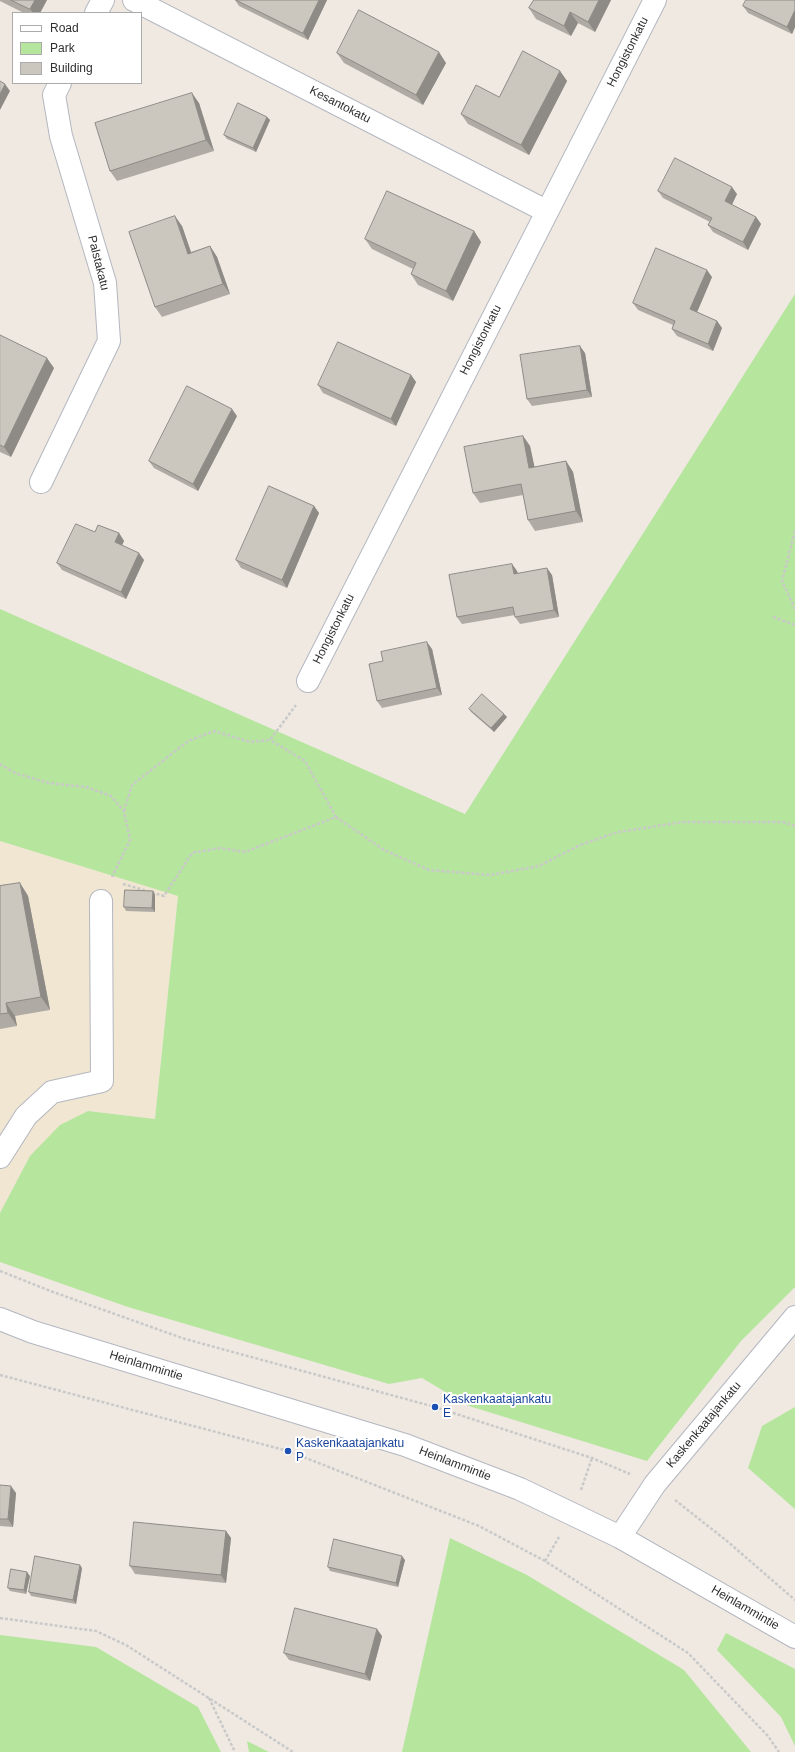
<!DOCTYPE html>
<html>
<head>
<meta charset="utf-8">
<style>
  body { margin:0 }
  #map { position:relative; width:795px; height:1752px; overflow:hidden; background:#efe9e1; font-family:Arial,sans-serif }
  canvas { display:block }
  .legend { position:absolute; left:12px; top:12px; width:130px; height:72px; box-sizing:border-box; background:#fff; border:1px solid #ababab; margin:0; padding:5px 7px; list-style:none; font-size:12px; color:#2e2e2e }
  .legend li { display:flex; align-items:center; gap:8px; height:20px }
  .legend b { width:20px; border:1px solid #ababab }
</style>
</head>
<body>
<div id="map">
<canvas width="795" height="1752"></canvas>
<ul class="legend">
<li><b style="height:5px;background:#fff"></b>Road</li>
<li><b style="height:11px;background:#b6e59e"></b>Park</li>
<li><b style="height:11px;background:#cbc7bf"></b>Building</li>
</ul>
</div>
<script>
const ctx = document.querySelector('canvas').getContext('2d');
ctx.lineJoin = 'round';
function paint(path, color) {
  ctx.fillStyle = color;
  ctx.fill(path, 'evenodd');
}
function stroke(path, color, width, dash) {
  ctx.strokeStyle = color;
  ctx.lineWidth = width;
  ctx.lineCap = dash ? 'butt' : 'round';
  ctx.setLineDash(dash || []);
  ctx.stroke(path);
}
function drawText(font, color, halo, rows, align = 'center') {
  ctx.font = font + ' Arial,sans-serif';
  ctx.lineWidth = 4;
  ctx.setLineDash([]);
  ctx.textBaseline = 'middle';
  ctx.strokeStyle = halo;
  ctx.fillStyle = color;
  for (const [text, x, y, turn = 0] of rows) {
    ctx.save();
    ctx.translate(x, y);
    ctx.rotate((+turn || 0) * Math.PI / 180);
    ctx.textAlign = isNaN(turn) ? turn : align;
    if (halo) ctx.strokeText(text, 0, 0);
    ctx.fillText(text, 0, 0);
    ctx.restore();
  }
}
const education = new Path2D(`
  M 0,841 L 178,896 L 155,1119 L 88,1111 L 30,1156 L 0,1213 Z`);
const green = new Path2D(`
  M 795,294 L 795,1287 L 741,1341 L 647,1461 L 469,1406 L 422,1378 L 389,1384 L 128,1307 L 0,1262 L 0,1213 L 30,1156 L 60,1125 L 88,1111 L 155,1119 L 178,896 L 0,841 L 0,609 L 465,814 Z
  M 795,1407 L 795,1509 L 748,1468 L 762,1426 Z
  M 450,1538 L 527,1575 L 684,1670 L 751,1752 L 402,1752 Z
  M 726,1633 L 795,1669 L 795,1746 L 781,1717 L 717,1650 Z
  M 0,1635 L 96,1647 L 198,1707 L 221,1752 L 0,1752 Z
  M 247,1741 L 269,1752 L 249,1752 Z`);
const path = new Path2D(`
  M 795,531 L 782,581 L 795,609
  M 773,617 L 795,625
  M 0,764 L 15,773 L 49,783 L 86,787 L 111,796 L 124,811 L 130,840 L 112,877
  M 124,811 L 132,785 L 188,741 L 214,731 L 250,742 L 270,740 L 296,705
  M 336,817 L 384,850 L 429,870 L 490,875 L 539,866 L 580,845 L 618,832 L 683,822 L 783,822 L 795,826
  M 123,884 L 164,896 L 192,853 L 220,848 L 245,852 L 336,817 L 305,761 L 270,740
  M 0,1271 L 53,1292 L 185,1339 L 435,1407 L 592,1458 L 630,1474
  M 0,1375 L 288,1451 L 479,1526 L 545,1561 L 688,1653 L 768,1736 L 779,1752
  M 581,1490 L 592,1458
  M 675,1500 L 727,1541 L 795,1600
  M 545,1561 L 559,1537
  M 0,1618 L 96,1631 L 126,1645 L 293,1752
  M 209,1698 L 235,1752`);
const minor = new Path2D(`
  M 134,0 L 546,211
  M 96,13 L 103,0
  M 41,482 L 109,341 L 105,283 L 61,136 L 54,95 L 60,83
  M 308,681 L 655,0
  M 0,1157 L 26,1116 L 52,1092 L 102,1081 L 101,901
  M 0,1319 L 33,1332 L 405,1445 L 520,1489 L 620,1537 L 795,1637
  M 620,1537 L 655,1484 L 795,1317`);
const wall = new Path2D(`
  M 0,0 L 47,0 L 40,13 L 24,13 L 0,1 Z
  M 235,0 L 327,0 L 308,40 L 239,6 Z
  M 534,0 L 611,0 L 595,32 L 578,23 L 571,36 L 536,19 L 529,8 Z
  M 795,0 L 795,27 L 792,34 L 748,13 L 743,6 Z
  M 337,53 L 446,63 L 423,105 L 344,63 Z
  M 560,71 L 567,81 L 529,155 L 468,124 L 461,114 Z
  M 199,103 L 214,151 L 117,181 L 110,171 Z
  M 267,117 L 270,120 L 256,152 L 227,139 L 224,135 Z
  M 658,191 L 737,194 L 732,205 L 756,217 L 761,224 L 748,250 L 713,232 L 708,225 L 710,222 L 663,198 Z
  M 182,226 L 191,252 L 210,246 L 217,257 L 230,294 L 162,317 L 155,307 Z
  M 474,231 L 481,242 L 453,301 L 418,285 L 411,274 L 413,269 L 372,249 L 365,239 Z
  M 712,277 L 697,312 L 717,321 L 722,328 L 713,351 L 677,336 L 672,329 L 673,325 L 638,310 L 633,303 Z
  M 0,335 L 54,368 L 11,457 L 0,452 Z
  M 585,353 L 592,397 L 532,406 L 527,399 Z
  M 411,375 L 416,382 L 396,426 L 323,393 L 318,385 Z
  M 237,416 L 198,491 L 154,468 L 149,461 Z
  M 523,436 L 530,446 L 534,467 L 566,461 L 573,472 L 583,522 L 535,531 L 528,520 L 523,495 L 480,503 L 473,493 Z
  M 314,506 L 319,513 L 287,588 L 241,568 L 236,560 Z
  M 95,532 L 119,533 L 124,541 L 122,545 L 144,560 L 126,599 L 62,570 L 57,563 Z
  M 512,564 L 517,571 L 518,573 L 552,575 L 559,617 L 520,624 L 515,617 L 515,615 L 462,624 L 457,617 Z
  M 432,649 L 442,695 L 382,708 L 377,701 Z
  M 469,709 L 504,714 L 507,717 L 494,732 L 471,712 Z
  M 20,883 L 28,896 L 50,1010 L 15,1016 L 17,1026 L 0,1029 L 0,886 Z
  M 153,891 L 155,895 L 155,912 L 126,911 L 124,907 Z
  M 0,1485 L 16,1493 L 13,1527 L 0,1526 Z
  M 226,1531 L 231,1538 L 226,1583 L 135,1574 L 130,1566 Z
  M 405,1560 L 398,1587 L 330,1571 L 328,1567 Z
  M 82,1568 L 76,1604 L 31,1596 L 29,1592 Z
  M 30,1576 L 26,1594 L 10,1591 L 8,1588 Z
  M 382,1636 L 370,1681 L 289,1660 L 284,1653 Z`);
const shadedWall = new Path2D(`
  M 35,0 L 47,0 L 40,13 L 33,13 L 30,9 Z
  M 319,0 L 327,0 L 308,40 L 303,33 Z
  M 599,0 L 611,0 L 595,32 L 588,22 Z
  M 795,10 L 795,27 L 792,34 L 787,27 Z
  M 570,12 L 578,23 L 571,36 L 564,26 Z
  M 439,52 L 446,63 L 423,105 L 416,95 Z
  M 560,71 L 567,81 L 529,155 L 521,145 Z
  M 5,84 L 10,91 L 0,110 L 0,94 Z
  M 192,93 L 199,103 L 214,151 L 206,140 Z
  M 267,117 L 270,120 L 256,152 L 253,148 Z
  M 732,187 L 737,194 L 730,208 L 725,201 Z
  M 175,216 L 182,226 L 195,264 L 188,254 Z
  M 756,217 L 761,224 L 748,250 L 743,242 Z
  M 474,231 L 481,242 L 453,301 L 446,291 Z
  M 210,246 L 217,257 L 230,294 L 223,284 Z
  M 707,270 L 712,277 L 695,317 L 690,309 Z
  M 717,321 L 722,328 L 713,351 L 708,344 Z
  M 580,346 L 585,353 L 592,397 L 587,390 Z
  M 47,358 L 54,368 L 11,457 L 4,447 Z
  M 411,375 L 416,382 L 396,426 L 391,419 Z
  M 232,409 L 237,416 L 198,491 L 193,484 Z
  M 523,436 L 530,446 L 537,478 L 529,468 Z
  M 566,461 L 573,472 L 583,522 L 576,511 Z
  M 314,506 L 319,513 L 287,588 L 282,580 Z
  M 119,533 L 124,541 L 120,549 L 115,542 Z
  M 139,553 L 144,560 L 126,599 L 121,592 Z
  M 512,564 L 517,571 L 519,581 L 514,574 Z
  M 547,568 L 552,575 L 559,617 L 554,610 Z
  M 427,642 L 432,649 L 442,695 L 437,688 Z
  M 504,714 L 507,717 L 494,732 L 491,728 Z
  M 20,883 L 28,896 L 50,1010 L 41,997 Z
  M 153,891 L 155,895 L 155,912 L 152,908 Z
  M 6,1003 L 15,1016 L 17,1026 L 8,1013 Z
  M 11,1486 L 16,1493 L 13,1527 L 8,1519 Z
  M 226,1531 L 231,1538 L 226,1583 L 221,1575 Z
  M 402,1556 L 405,1560 L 398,1587 L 396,1583 Z
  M 80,1565 L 82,1568 L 76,1604 L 73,1600 Z
  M 27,1572 L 30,1576 L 26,1594 L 24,1590 Z
  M 377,1629 L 382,1636 L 370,1681 L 365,1674 Z`);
const building = new Path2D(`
  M 11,0 L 35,0 L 30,9 Z
  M 236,0 L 319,0 L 303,33 Z
  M 534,0 L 599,0 L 588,22 L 570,12 L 564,26 L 529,8 Z
  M 746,0 L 795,0 L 795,10 L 787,27 L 743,6 Z
  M 359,10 L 439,52 L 416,95 L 337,53 Z
  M 523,51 L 560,71 L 521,145 L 461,114 L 476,85 L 499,97 Z
  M 0,81 L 5,84 L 0,94 Z
  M 192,93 L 206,140 L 110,171 L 95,123 Z
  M 238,103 L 267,117 L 253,148 L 224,135 Z
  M 675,158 L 732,187 L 725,201 L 756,217 L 743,242 L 708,225 L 712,218 L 658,191 Z
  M 387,191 L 474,231 L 446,291 L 411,274 L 416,263 L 365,239 Z
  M 175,216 L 188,254 L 210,246 L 223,284 L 155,307 L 129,232 Z
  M 656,248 L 707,270 L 690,309 L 717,321 L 708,344 L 672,329 L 675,321 L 633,303 Z
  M 0,335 L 47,358 L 4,447 L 0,445 Z
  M 338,342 L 411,375 L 391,419 L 318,385 Z
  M 580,346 L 587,390 L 527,399 L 520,355 Z
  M 187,386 L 232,409 L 193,484 L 149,461 Z
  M 523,436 L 529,468 L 566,461 L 576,511 L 528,520 L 521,484 L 473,493 L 464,447 Z
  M 269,486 L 314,506 L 282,580 L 236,560 Z
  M 76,524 L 95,532 L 98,525 L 119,533 L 115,542 L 139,553 L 121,592 L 57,563 Z
  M 512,564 L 514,574 L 547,568 L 554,610 L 515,617 L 513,607 L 457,617 L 449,575 Z
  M 427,642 L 437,688 L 377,701 L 369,664 L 383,661 L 381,652 Z
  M 482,694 L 504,714 L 491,728 L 469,709 Z
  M 20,883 L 41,997 L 6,1003 L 8,1013 L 0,1014 L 0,886 Z
  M 125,890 L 153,891 L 152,908 L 124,907 Z
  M 0,1485 L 11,1486 L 8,1519 L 0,1519 Z
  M 134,1522 L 226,1531 L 221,1575 L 130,1566 Z
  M 334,1539 L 402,1556 L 396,1583 L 328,1567 Z
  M 35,1556 L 80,1565 L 73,1600 L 29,1592 Z
  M 11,1569 L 27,1572 L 24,1590 L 8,1588 Z
  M 295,1608 L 377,1629 L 365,1674 L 284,1653 Z`);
const markers = [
  [435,1407,4,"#1a4fb4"],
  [288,1451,4,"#1a4fb4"]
];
const streetNames = [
  ["Hongistonkatu",628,52,-63],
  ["Kesantokatu",340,105,27],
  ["Palstakatu",98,263,76],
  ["Hongistonkatu",481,340,-63],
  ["Hongistonkatu",334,629,-63],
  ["Heinlammintie",146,1366,17],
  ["Kaskenkaatajankatu",704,1425,-50],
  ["Heinlammintie",455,1464,21],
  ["Heinlammintie",745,1608,30]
];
const transitNames = [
  ["Kaskenkaatajankatu",443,1400],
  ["E",443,1414],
  ["Kaskenkaatajankatu",296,1444],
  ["P",296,1458]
];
paint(education, '#f0e6d1');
paint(green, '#b6e59e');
stroke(minor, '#b4b7c1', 24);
stroke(path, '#c9c9c9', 2.5, [3, 2]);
stroke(minor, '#fff', 22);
paint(wall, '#afaba4');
paint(shadedWall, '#8e8b86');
paint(building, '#cbc7bf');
stroke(building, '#8e8b86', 1);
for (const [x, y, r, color] of markers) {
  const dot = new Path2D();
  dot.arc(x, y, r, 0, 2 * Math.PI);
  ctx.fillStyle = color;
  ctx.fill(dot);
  stroke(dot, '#fff', 1.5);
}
drawText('12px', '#2e2e2e', '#fff', streetNames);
drawText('12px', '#164399', '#fff', transitNames, 'left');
</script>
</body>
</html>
